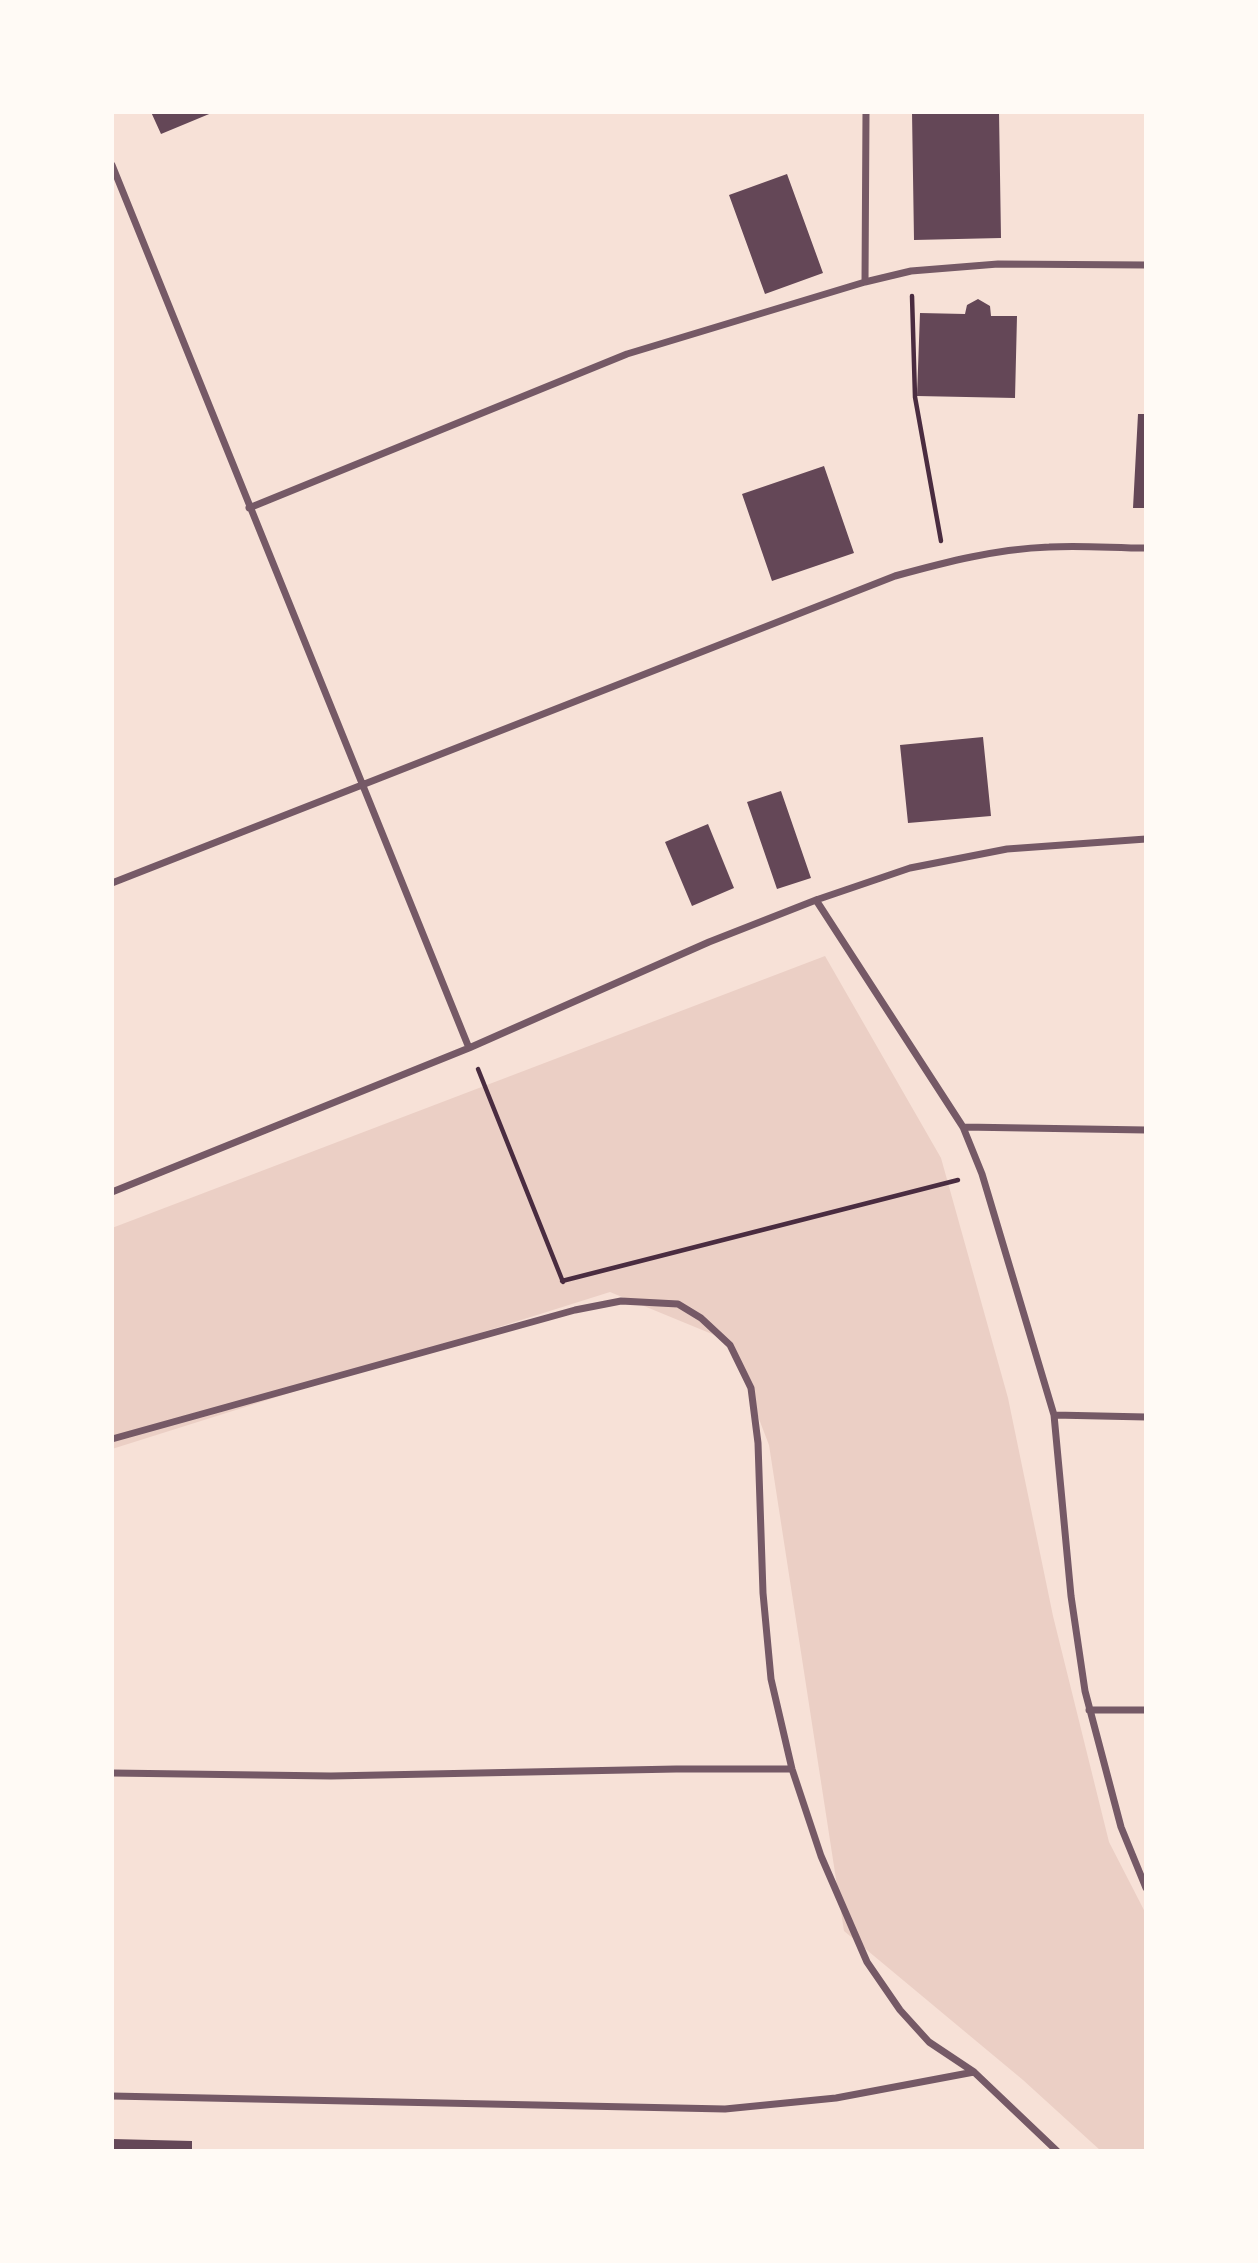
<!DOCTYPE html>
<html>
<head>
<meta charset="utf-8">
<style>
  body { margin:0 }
  #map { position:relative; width:1258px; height:2263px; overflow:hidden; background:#f7e1d7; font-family:"Source Sans 3",sans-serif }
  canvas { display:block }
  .frame { position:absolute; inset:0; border:114px solid #fffaf5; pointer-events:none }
</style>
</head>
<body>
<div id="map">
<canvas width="1258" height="2263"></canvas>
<div class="frame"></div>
</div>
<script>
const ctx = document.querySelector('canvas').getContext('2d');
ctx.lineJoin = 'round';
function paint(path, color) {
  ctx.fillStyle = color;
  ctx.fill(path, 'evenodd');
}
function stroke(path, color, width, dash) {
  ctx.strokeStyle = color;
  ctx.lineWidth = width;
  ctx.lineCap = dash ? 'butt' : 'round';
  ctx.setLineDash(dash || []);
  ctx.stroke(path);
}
const green = new Path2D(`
  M 825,956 L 941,1158 L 1008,1398 L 1053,1616 L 1109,1842 L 1146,1914 L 1146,2151 L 1101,2151 L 1023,2080 L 844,1931 L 769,1445 L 729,1341 L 610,1292 L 112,1449 L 112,1228 Z`);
const building = new Path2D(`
  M 151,112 L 214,112 L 161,134 Z
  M 912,112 L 999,112 L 1001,238 L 914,240 Z
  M 787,174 L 823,273 L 765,294 L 729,195 Z
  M 978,299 L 990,306 L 991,316 L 1017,316 L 1015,398 L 917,396 L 920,313 L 965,314 L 967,305 Z
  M 1138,414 L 1146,414 L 1146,508 L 1133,508 Z
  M 824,466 L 854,553 L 772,581 L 742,494 Z
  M 983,737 L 991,816 L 908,823 L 900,745 Z
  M 781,791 L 811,878 L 777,889 L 747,802 Z
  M 708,824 L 734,888 L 692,906 L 665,842 Z
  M 112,2139 L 192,2141 L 192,2151 L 112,2151 Z`);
const path = new Path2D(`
  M 912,296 L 915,397 L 941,541
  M 478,1069 L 563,1282
  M 562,1281 L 958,1180`);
const minor = new Path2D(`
  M 112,165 L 469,1048
  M 865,282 L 866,112
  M 249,508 L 627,354 L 865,282 L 911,271 L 998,264 L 1146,265
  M 112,883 L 895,576 C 946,562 996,549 1049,547 C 1081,545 1114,548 1146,548
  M 816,900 L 963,1127 L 982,1174 L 1054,1415 L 1071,1596 L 1085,1691 L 1121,1827 L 1146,1888
  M 963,1127 L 1146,1130
  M 112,1192 L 469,1048 L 709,942 L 816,900 L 910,868 L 1007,849 L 1146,839
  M 1054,1415 L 1146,1417
  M 112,1439 L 575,1310 L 621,1301 L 678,1304 L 701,1318 L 730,1345 L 751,1388 L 758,1443 L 763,1593 L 771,1679 L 792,1769 L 821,1856 L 867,1962 L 900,2010 L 929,2042 L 974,2072 L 1057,2151
  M 1089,1710 L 1146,1710
  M 112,1773 L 331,1776 L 676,1769 L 792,1769
  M 112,2096 L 725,2109 L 836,2098 L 974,2072`);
paint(green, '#ebcfc5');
paint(building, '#644757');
stroke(path, '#4a2c40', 4.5);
stroke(minor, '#755966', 7);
</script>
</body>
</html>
